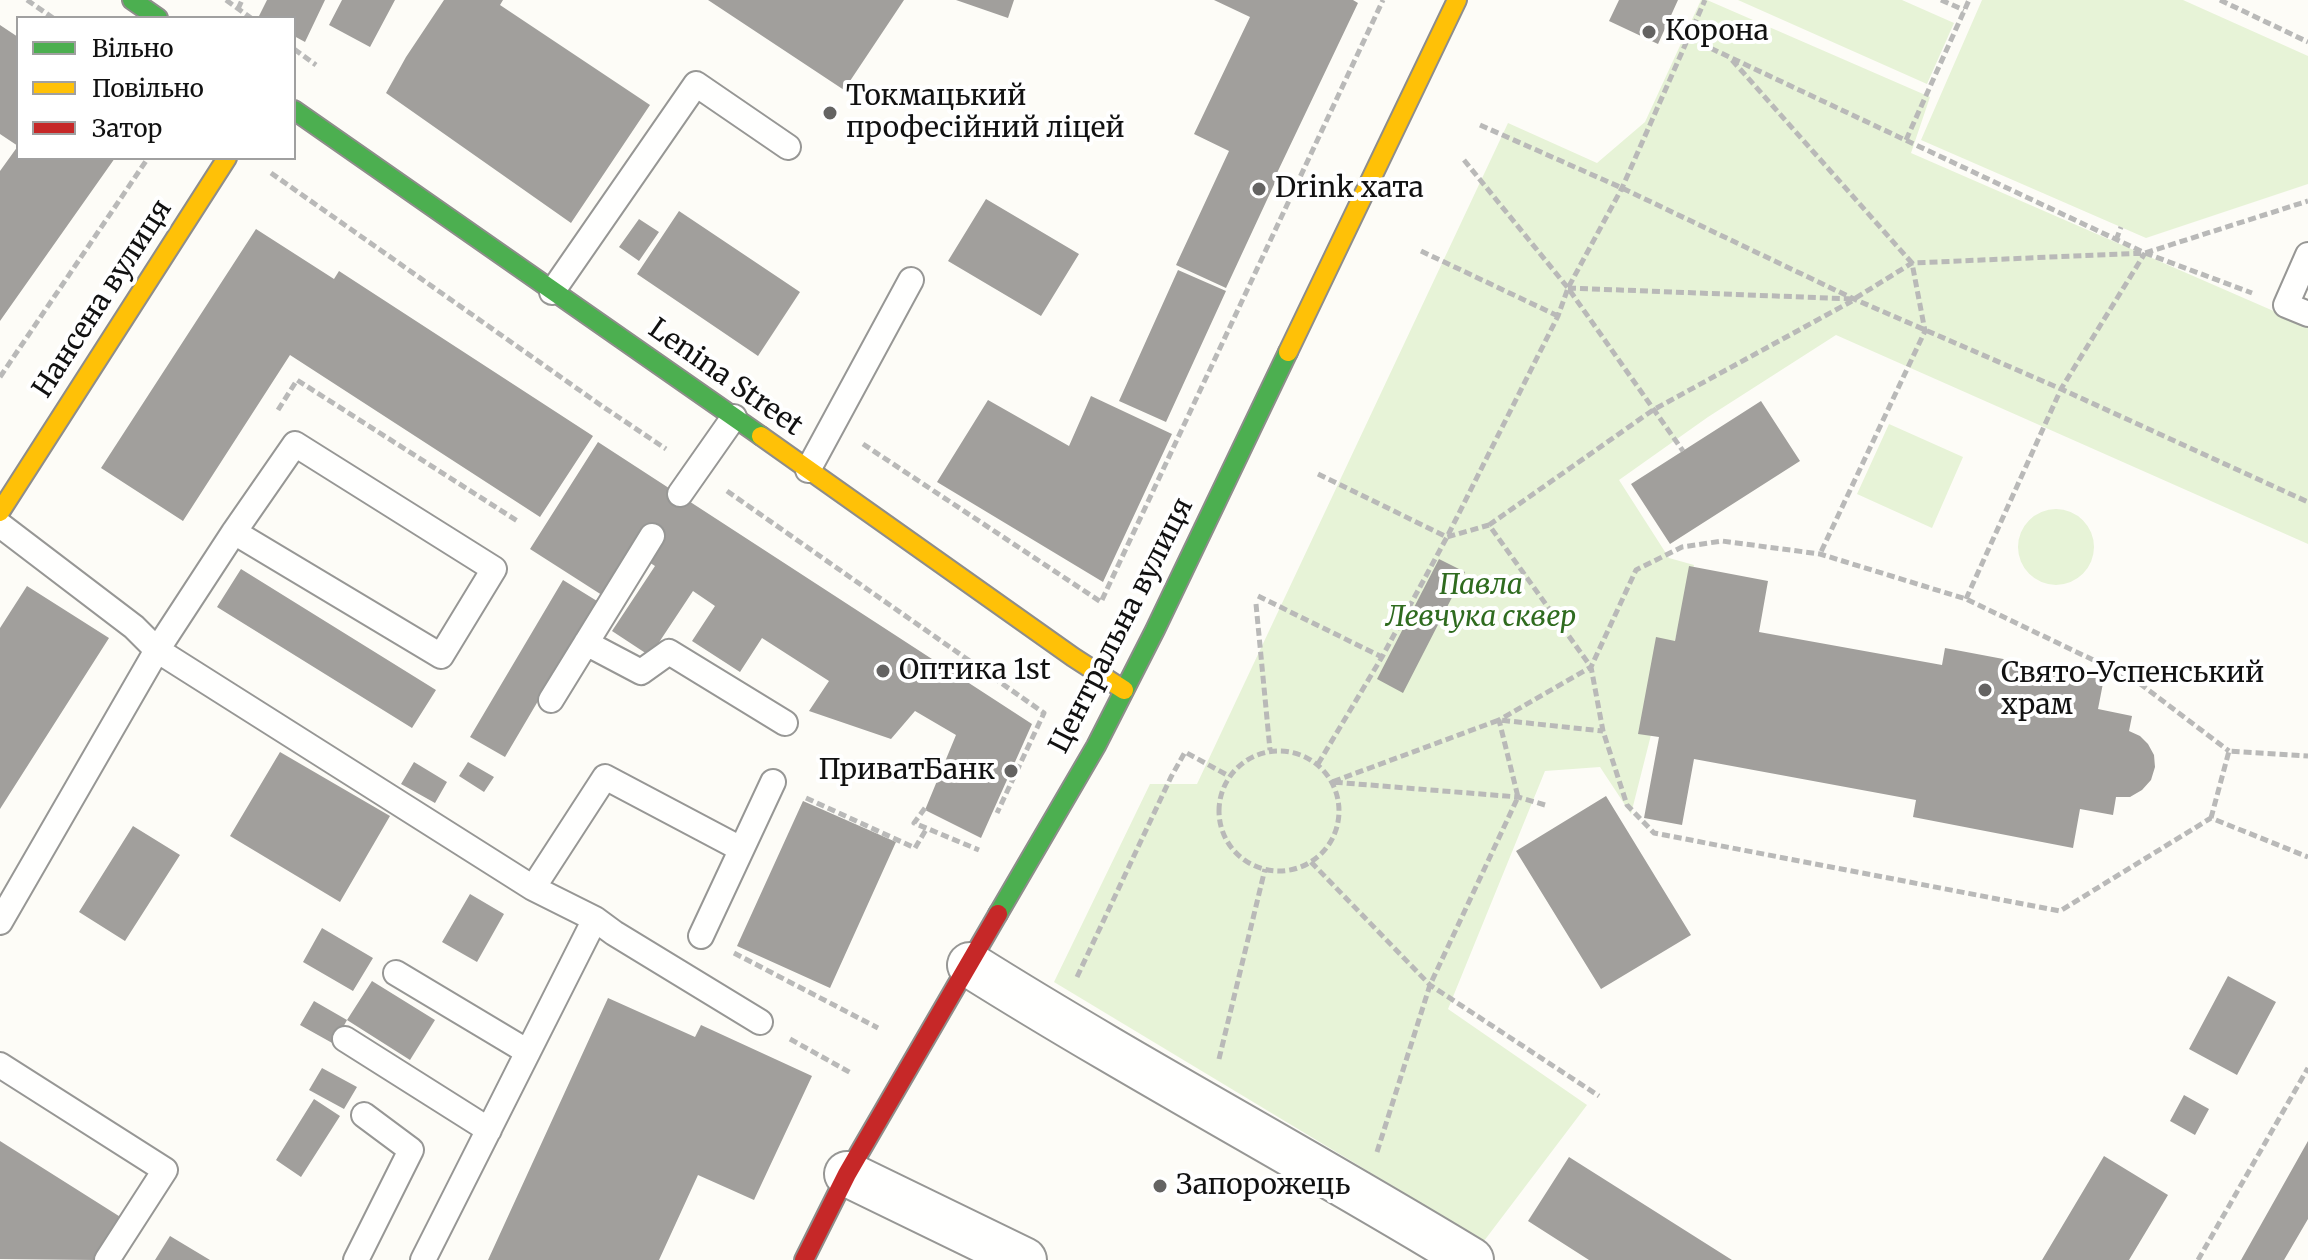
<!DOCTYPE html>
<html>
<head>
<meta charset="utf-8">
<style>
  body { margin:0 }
  #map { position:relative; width:2308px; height:1260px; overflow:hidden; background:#fdfcf7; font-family:Merriweather,serif }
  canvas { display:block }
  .legend { position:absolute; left:16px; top:16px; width:280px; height:144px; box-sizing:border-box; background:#fff; border:2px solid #a0a0a0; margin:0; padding:10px 14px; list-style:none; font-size:24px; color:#111 }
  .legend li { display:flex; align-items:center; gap:16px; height:40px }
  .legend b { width:40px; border:2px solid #a0a0a0 }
</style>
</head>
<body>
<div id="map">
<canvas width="2308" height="1260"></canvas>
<ul class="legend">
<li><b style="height:10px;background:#4caf50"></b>Вільно</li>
<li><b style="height:10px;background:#ffc107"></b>Повільно</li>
<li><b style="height:10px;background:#c62828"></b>Затор</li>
</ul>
</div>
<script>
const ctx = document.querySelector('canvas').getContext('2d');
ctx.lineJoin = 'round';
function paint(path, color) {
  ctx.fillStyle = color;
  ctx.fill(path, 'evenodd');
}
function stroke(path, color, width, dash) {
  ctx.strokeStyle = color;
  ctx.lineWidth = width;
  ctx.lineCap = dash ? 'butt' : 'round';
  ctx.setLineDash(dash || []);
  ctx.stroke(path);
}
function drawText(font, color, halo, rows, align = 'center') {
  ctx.font = font + ' Merriweather,serif';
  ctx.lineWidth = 8;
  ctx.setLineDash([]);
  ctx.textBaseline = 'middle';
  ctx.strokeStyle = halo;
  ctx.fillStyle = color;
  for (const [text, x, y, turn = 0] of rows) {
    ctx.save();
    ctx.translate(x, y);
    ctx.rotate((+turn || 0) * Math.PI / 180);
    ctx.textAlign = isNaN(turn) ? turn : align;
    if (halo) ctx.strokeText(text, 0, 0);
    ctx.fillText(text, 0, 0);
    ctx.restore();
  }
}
const green = new Path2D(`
  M 1701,0 L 1707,0 L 1930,97 L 1911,153 L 2308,326 L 2308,544 L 1836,335 L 1708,417 L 1619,480 L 1669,558 L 1694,565 L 1631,814 L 1600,767 L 1545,771 L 1448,1009 L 1587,1105 L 1484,1241 L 1054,982 L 1150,784 L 1197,784 L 1508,123 L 1597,163 L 1645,122 Z
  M 1738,0 L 1902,0 L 1954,23 L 1927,84 Z
  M 1982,0 L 2183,0 L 2308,56 L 2308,184 L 2146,238 L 1921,140 Z
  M 1889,424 L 1963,457 L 1932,528 L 1857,494 Z
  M2018 547a38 38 0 1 1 76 0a38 38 0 1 1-76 0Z`);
const building = new Path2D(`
  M 267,0 L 325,0 L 305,42 L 294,36 L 294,18 L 258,18 Z
  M 342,0 L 395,0 L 370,47 L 329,25 Z
  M 444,0 L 503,0 L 500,5 L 650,105 L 571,223 L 386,93 L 406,57 Z
  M 708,0 L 904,0 L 844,90 Z
  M 956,0 L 1014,0 L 1008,18 Z
  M 1214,0 L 1353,0 L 1358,3 L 1277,173 L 1279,174 L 1226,288 L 1176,265 L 1229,151 L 1194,134 L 1250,17 Z
  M 1619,0 L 1678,0 L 1658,44 L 1609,21 Z
  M 0,25 L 18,37 L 18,158 L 115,158 L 0,321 L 0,171 L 18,146 L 0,134 Z
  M 986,199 L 1079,254 L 1041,316 L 948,261 Z
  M 679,211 L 800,292 L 758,356 L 637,274 Z
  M 639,219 L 659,232 L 639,261 L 619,247 Z
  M 256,229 L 334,279 L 339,271 L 593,436 L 540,517 L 290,355 L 183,521 L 101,468 Z
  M 1178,270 L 1226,291 L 1166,422 L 1119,401 Z
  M 1091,396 L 1172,434 L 1103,582 L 937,482 L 988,400 L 1069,446 Z
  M 1761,401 L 1800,461 L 1670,544 L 1631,484 Z
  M 598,442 L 1032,724 L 981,838 L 925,810 L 956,735 L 915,711 L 891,739 L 809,711 L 829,681 L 762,638 L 740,672 L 692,641 L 715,606 L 693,591 L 650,656 L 612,631 L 655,566 L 641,557 L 605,597 L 530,549 Z
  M 1439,559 L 1465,572 L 1403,693 L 1377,679 Z
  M 1689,566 L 1768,581 L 1759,632 L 1942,665 L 1945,648 L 2104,678 L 2098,709 L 2132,716 L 2129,731 L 2140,736 L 2148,744 L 2154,755 L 2155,767 L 2151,780 L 2142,790 L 2130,797 L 2116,797 L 2113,815 L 2080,809 L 2073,848 L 1913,817 L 1916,800 L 1694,759 L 1682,825 L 1644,818 L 1659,737 L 1638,734 L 1656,637 L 1675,641 Z
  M 241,569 L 436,690 L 412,728 L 217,607 Z
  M 563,580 L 597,601 L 505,757 L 470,737 Z
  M 27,586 L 109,638 L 0,809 L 0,628 Z
  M 280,752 L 390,816 L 340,902 L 230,836 Z
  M 414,762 L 447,782 L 435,803 L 401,784 Z
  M 468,762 L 494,777 L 484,792 L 459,776 Z
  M 1606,796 L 1691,935 L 1601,989 L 1516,851 Z
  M 803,801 L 896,842 L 830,988 L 737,946 Z
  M 133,826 L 180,855 L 125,941 L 79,912 Z
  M 470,894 L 504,914 L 477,962 L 442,942 Z
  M 322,928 L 373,958 L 353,991 L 303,962 Z
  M 2228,976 L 2276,1002 L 2237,1075 L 2189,1049 Z
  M 372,981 L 435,1020 L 410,1060 L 347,1020 Z
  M 608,998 L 695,1037 L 701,1025 L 812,1076 L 754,1200 L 698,1175 L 659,1260 L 488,1260 Z
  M 314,1001 L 347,1020 L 334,1044 L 300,1025 Z
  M 322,1068 L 357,1087 L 344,1109 L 309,1090 Z
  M 2184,1095 L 2209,1109 L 2195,1135 L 2170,1121 Z
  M 314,1099 L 340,1116 L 301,1177 L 276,1160 Z
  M 0,1141 L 122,1218 L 95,1260 L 0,1259 Z
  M 2308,1141 L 2308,1219 L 2284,1260 L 2241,1260 Z
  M 2104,1156 L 2168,1195 L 2129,1260 L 2042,1260 Z
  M 1569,1157 L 1732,1260 L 1589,1260 L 1528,1221 Z
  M 170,1236 L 210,1260 L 155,1260 Z`);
const path = new Path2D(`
  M 27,0 L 53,18
  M 226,0 L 251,18
  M 1941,0 L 1964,10
  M 2220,0 L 2308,42
  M 238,9 L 242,0
  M 1689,38 L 2145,253 L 2252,293
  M 294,49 L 316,65
  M 1732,60 L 1912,263 L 1925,331 L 1820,554
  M 1480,125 L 1622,188 L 1854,299 L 2061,389 L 2308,502
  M 1906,140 L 1969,0
  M 1464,160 L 1568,288 L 1683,451
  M 271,173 L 599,404 L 666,449
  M 2116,240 L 2121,227
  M 1421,251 L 1558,316
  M 1568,288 L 1854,299 L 1912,263 L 2145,253 L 2308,201
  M 0,377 L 148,158
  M 278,410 L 297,380 L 519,522
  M 863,444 L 1101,602 L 1383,0
  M 1318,474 L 1447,537 L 1489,525 L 1591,667 L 1603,731 L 1627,805 L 1654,833 L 2060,911 L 2211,818 L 2308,857
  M 727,491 L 1044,713 L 997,813
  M 1489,525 L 1653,410 L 1852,301
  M 1258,596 L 1382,657
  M 1966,599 L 2061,389 L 2145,253
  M 1256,604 L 1270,750
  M1219 811a60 60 0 1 1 120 0a60 60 0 1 1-120 0Z
  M 1318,764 L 1382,657 L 1447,537 L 1558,316 L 1568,288 L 1622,188 L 1705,0
  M 806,798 L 915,848 L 927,828
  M 1545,805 L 1518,797 L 1332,782 L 1499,720 L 1603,731
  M 925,808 L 914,823 L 979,850
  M 2211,818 L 2229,751 L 2308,756
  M 1311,862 L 1430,985 L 1599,1096
  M 734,953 L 878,1028
  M 1077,977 L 1171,777 L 1185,752 L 1229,776
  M 790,1039 L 851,1073
  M 1219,1059 L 1265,869
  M 1377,1152 L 1430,985 L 1518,797 L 1499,720 L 1591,667 L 1636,570 L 1682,547 L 1722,541 L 1820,554 L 1966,599 L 2135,680 L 2229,751
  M 2198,1260 L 2308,1068`);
const lane = new Path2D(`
  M 2308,255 L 2286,305 L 2308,314
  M 552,292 L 696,84 L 788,147
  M 808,470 L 911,280
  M 680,494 L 734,417
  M 0,525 L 134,627 L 157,650 L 533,888 L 595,919 L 423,1260
  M 586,643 L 641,672 L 669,652 L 785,723
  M 551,700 L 652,536
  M 533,888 L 605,777 L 741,849
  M 595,919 L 614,933 L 760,1022
  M 0,922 L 157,650 L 234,532 L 295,444 L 494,569 L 441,656 L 234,532
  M 701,936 L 773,782
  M 396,973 L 528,1052
  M 345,1039 L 489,1130
  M 0,1065 L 165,1170 L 107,1260
  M 356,1260 L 411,1150 L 364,1115`);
const street = new Path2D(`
  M 970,965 C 1134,1068 1305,1159 1471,1260
  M 847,1174 L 1024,1260`);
const fast = new Path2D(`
  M 132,0 L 158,18
  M 294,110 L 761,436
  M 998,914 L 1096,746 L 1155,630 L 1288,352`);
const slow = new Path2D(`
  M 1288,352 L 1457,0
  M 761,436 L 1073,657 L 1124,690
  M 0,512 L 227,158`);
const jam = new Path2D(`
  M 804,1260 L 847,1174 L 998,914`);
const markers = [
  [1649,32,8,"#646362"],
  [830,113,8,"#646362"],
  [1259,189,8,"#646362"],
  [883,671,8,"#646362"],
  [1985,690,8,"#646362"],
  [1011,771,8,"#646362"],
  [1160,1186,8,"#646362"]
];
const poiNames = [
  ["Корона",1665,32],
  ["Токмацький",846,97],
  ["професійний ліцей",846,129],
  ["Drink хата",1275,189],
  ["Оптика 1st",899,671],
  ["Свято-Успенський",2001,674],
  ["храм",2001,706],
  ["ПриватБанк",995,771,"right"],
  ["Запорожець",1176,1186]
];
const streetNames = [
  ["Нансена вулиця",103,299,-57],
  ["Lenina Street",725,378,35],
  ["Центральна вулиця",1122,626,-63]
];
const parkNames = [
  ["Павла",1481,586],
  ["Левчука сквер",1481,618]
];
paint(green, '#e7f3d7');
paint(building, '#a19f9c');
stroke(lane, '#979795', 28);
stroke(street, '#979795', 48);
stroke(fast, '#8e8d8b', 22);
stroke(slow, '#8e8d8b', 22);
stroke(jam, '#8e8d8b', 22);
stroke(path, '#b9b9b8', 5, [8, 4]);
stroke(lane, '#fffffe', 24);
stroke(street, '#fffffe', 44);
stroke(fast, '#4caf50', 18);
stroke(slow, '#ffc107', 18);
stroke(jam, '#c62828', 18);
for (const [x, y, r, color] of markers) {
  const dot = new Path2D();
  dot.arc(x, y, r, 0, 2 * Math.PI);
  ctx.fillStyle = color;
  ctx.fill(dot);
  stroke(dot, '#fff', 3);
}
drawText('28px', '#111', '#fff', poiNames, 'left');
drawText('28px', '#111', '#fff', streetNames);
drawText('italic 28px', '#2f6b1f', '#fff', parkNames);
</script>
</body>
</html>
